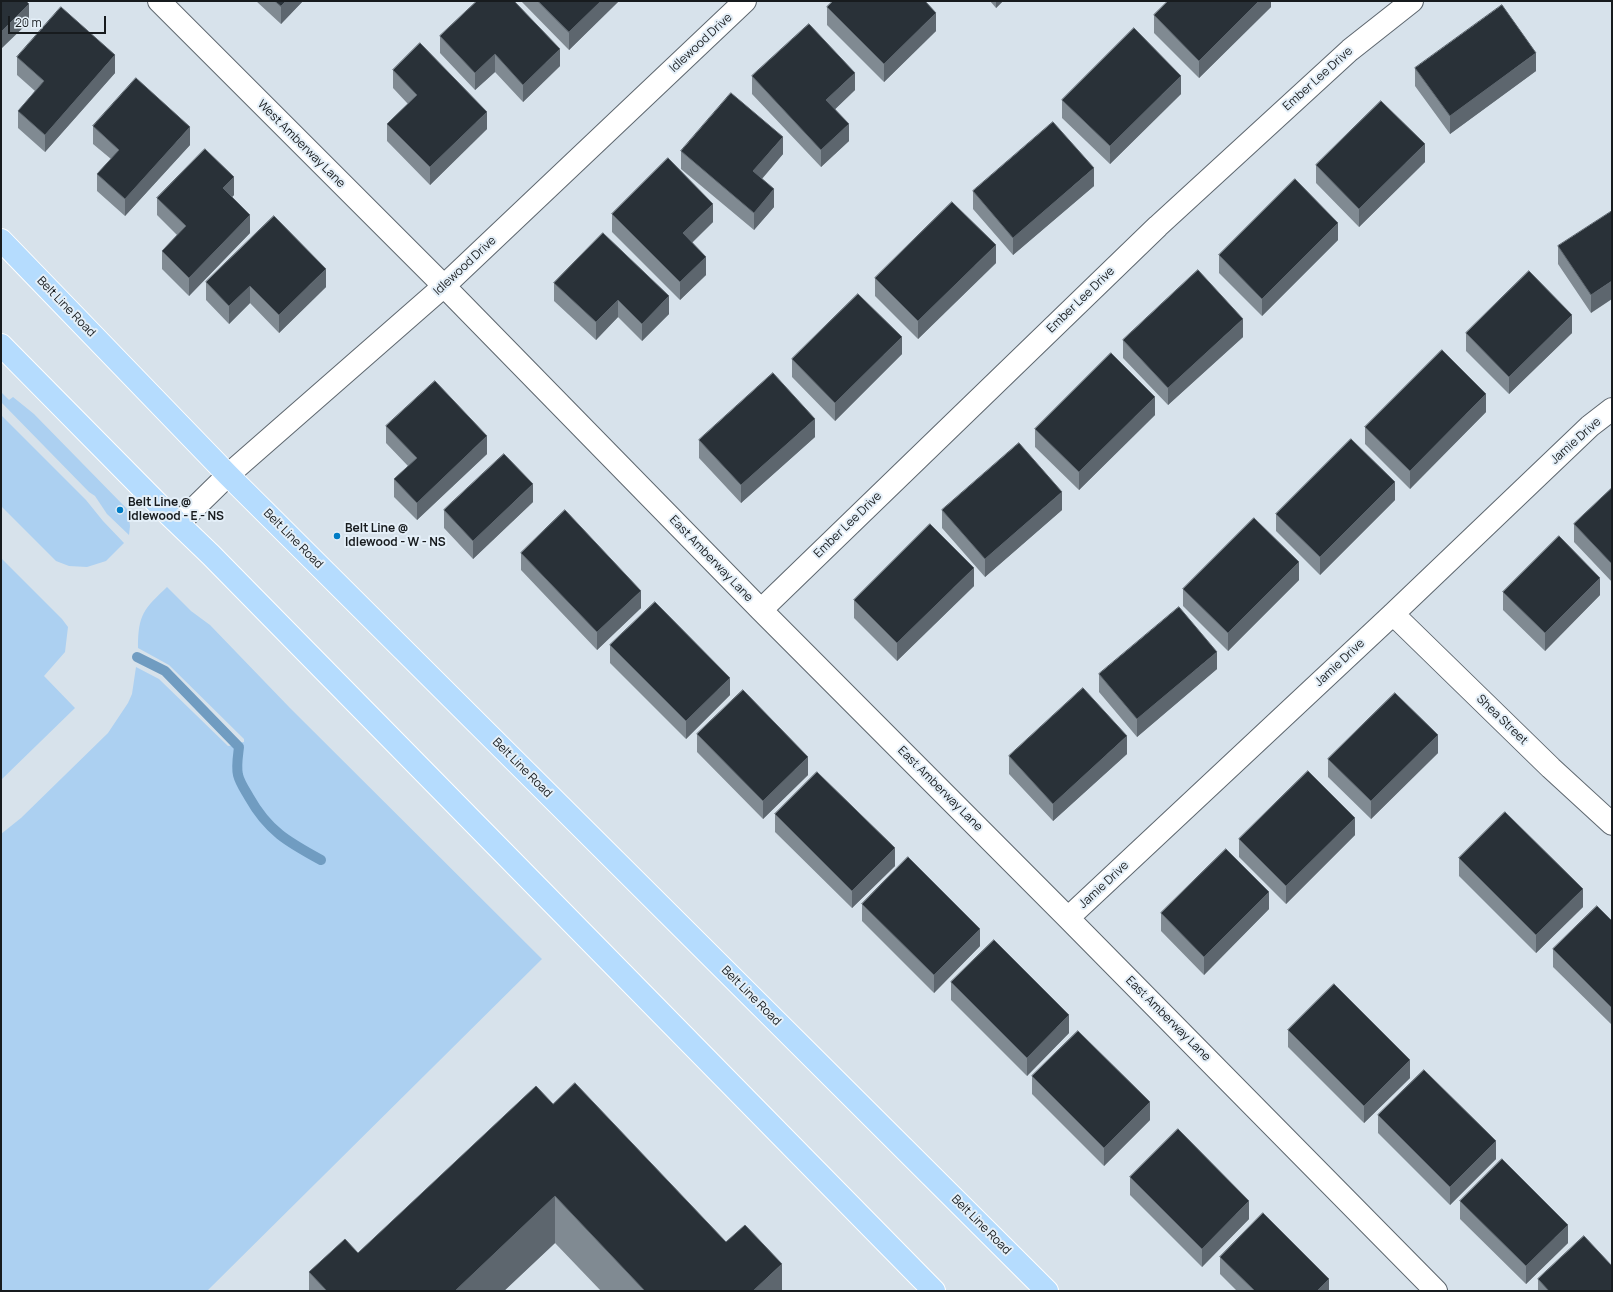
<!DOCTYPE html>
<html>
<head>
<meta charset="utf-8">
<style>
  body { margin:0 }
  #map { position:relative; width:1613px; height:1292px; overflow:hidden; background:#d7e2eb; font-family:Manrope,sans-serif }
  canvas { display:block }
  .frame { position:absolute; inset:0; border:2px solid #171b1e; pointer-events:none }
  .scale { position:absolute; left:8px; top:16px; width:98px; height:18px; box-sizing:border-box; border:2px solid #171b1e; border-top:0; padding-left:5px; font-size:12px; line-height:14px; white-space:nowrap; color:#171b1e; -webkit-text-stroke:3px #e4eff8; paint-order:stroke }
</style>
</head>
<body>
<div id="map">
<canvas width="1613" height="1292"></canvas>
<div class="frame"></div>
<div class="scale">20 m</div>
</div>
<script>
const ctx = document.querySelector('canvas').getContext('2d');
ctx.lineJoin = 'round';
function paint(path, color) {
  ctx.fillStyle = color;
  ctx.fill(path, 'evenodd');
}
function stroke(path, color, width, dash) {
  ctx.strokeStyle = color;
  ctx.lineWidth = width;
  ctx.lineCap = dash ? 'butt' : 'round';
  ctx.setLineDash(dash || []);
  ctx.stroke(path);
}
function drawText(font, color, halo, rows, align = 'center') {
  ctx.font = font + ' Manrope,sans-serif';
  ctx.lineWidth = 4;
  ctx.setLineDash([]);
  ctx.textBaseline = 'middle';
  ctx.strokeStyle = halo;
  ctx.fillStyle = color;
  for (const [text, x, y, turn = 0] of rows) {
    ctx.save();
    ctx.translate(x, y);
    ctx.rotate((+turn || 0) * Math.PI / 180);
    ctx.textAlign = isNaN(turn) ? turn : align;
    if (halo) ctx.strokeText(text, 0, 0);
    ctx.fillText(text, 0, 0);
    ctx.restore();
  }
}
const green = new Path2D(`
  M 1,392 L 9,400 L 13,397 L 34,414 L 128,510 L 130,526 L 129,535 L 107,514 L 95,496 L 89,492 L 1,402 Z
  M 1,415 L 86,500 L 103,521 L 124,543 L 106,561 L 87,567 L 69,566 L 56,561 L 1,506 Z
  M 1,558 L 62,619 L 68,627 L 65,652 L 44,676 L 75,708 L 1,780 Z
  M 167,587 L 191,611 L 210,625 L 290,708 L 542,959 L 207,1291 L 1,1291 L 1,834 L 21,818 L 108,733 L 128,703 L 132,694 L 136,667 L 159,679 L 228,746 L 236,745 L 238,743 L 244,742 L 244,739 L 169,665 L 138,648 C 138,614 144,609 167,587 Z`);
const stream = new Path2D(`
  M 137,657 L 165,671 L 239,747 C 238,756 236,766 238,775 C 240,783 245,790 249,797 C 268,831 288,842 321,860`);
const street = new Path2D(`
  M 159,1 L 444,286 L 761,610 L 1068,918 L 1436,1291
  M 179,523 L 228,475 L 444,286 L 745,1
  M 761,610 L 1158,226 L 1350,50 L 1412,1
  M 1393,614 L 1551,768 L 1612,824
  M 1068,918 L 1393,614 L 1590,426 L 1612,409`);
const primary = new Path2D(`
  M 1,240 L 228,475 L 1047,1291
  M 1,345 L 160,506 L 211,555 L 934,1291`);
const wall = new Path2D(`
  M 256,1 L 303,1 L 281,24 Z
  M 521,1 L 619,1 L 569,50 Z
  M 990,1 L 1003,1 L 996,8 Z
  M 1271,1 L 1271,7 L 1199,78 L 1154,33 L 1154,15 Z
  M 827,7 L 936,31 L 884,82 L 827,25 Z
  M 440,36 L 560,66 L 523,102 L 495,72 L 475,90 L 440,53 Z
  M 17,57 L 115,73 L 45,152 L 18,128 L 18,111 L 35,91 L 17,75 Z
  M 1415,68 L 1536,71 L 1450,134 L 1415,86 Z
  M 393,70 L 487,129 L 430,185 L 387,141 L 387,124 L 408,104 L 393,88 Z
  M 752,76 L 855,90 L 835,109 L 849,141 L 821,167 L 752,94 Z
  M 1181,94 L 1110,164 L 1062,118 L 1062,100 Z
  M 93,126 L 190,145 L 125,216 L 97,191 L 97,174 L 111,159 L 93,144 Z
  M 681,151 L 783,154 L 762,179 L 774,207 L 754,230 L 681,169 Z
  M 1425,162 L 1359,227 L 1316,183 L 1316,165 Z
  M 1094,186 L 1013,255 L 973,209 L 973,191 Z
  M 234,195 L 232,197 L 250,233 L 189,296 L 162,269 L 162,251 L 177,235 L 157,215 L 157,198 Z
  M 1612,211 L 1591,313 L 1558,264 L 1558,246 Z
  M 612,214 L 713,222 L 692,243 L 706,275 L 680,300 L 612,232 Z
  M 603,233 L 669,314 L 642,341 L 618,317 L 596,340 L 554,301 L 554,283 Z
  M 1338,240 L 1262,316 L 1219,273 L 1219,255 Z
  M 996,263 L 918,339 L 875,296 L 875,278 Z
  M 206,282 L 326,287 L 279,333 L 250,303 L 229,324 L 206,300 Z
  M 1466,333 L 1572,333 L 1509,394 L 1466,351 Z
  M 1243,337 L 1168,405 L 1123,358 L 1123,340 Z
  M 902,354 L 835,421 L 792,377 L 792,359 Z
  M 1486,412 L 1410,489 L 1365,444 L 1365,427 Z
  M 1155,415 L 1079,490 L 1035,447 L 1035,429 Z
  M 386,426 L 487,454 L 417,520 L 394,497 L 394,479 L 408,466 L 386,443 Z
  M 815,437 L 741,503 L 699,458 L 699,440 Z
  M 1612,488 L 1612,582 L 1574,542 L 1574,524 Z
  M 1395,500 L 1320,575 L 1276,531 L 1276,514 Z
  M 533,502 L 473,559 L 444,528 L 444,510 Z
  M 942,510 L 1062,510 L 985,577 L 942,528 Z
  M 521,553 L 641,608 L 597,650 L 521,570 Z
  M 1299,580 L 1228,651 L 1183,606 L 1183,589 Z
  M 974,586 L 897,661 L 854,618 L 854,600 Z
  M 1503,592 L 1600,595 L 1545,651 L 1503,610 Z
  M 610,645 L 730,695 L 686,739 L 610,663 Z
  M 1217,669 L 1137,737 L 1099,692 L 1099,674 Z
  M 697,734 L 808,775 L 763,819 L 697,752 Z
  M 1438,753 L 1371,819 L 1328,777 L 1328,759 Z
  M 1127,754 L 1053,821 L 1009,774 L 1009,756 Z
  M 775,814 L 895,866 L 852,908 L 775,832 Z
  M 1355,835 L 1286,904 L 1239,857 L 1239,839 Z
  M 1459,858 L 1583,907 L 1536,953 L 1459,876 Z
  M 862,904 L 980,946 L 934,993 L 862,921 Z
  M 1269,909 L 1204,975 L 1161,931 L 1161,913 Z
  M 1612,921 L 1612,1025 L 1553,967 L 1553,949 Z
  M 951,982 L 1069,1033 L 1027,1076 L 951,1000 Z
  M 1288,1030 L 1410,1078 L 1364,1123 L 1288,1047 Z
  M 1032,1076 L 1150,1120 L 1104,1166 L 1032,1094 Z
  M 553,1104 L 726,1242 L 782,1291 L 601,1291 L 555,1243 L 504,1291 L 309,1291 L 309,1272 L 358,1253 Z
  M 1378,1115 L 1496,1159 L 1450,1205 L 1378,1133 Z
  M 1130,1177 L 1249,1219 L 1202,1267 L 1130,1195 Z
  M 1460,1201 L 1568,1243 L 1526,1284 L 1460,1219 Z
  M 1220,1257 L 1329,1291 L 1237,1291 L 1220,1274 Z
  M 1538,1279 L 1612,1291 L 1538,1291 Z`);
const shadedWall = new Path2D(`
  M 286,1 L 303,1 L 281,24 L 281,6 Z
  M 601,1 L 619,1 L 569,50 L 569,32 Z
  M 996,1 L 1003,1 L 996,8 Z
  M 1259,1 L 1271,1 L 1271,7 L 1199,78 L 1199,61 Z
  M 29,4 L 29,22 L 1,49 L 1,32 Z
  M 936,13 L 936,31 L 884,82 L 884,64 Z
  M 560,49 L 560,66 L 523,102 L 523,85 Z
  M 1536,53 L 1536,71 L 1450,134 L 1450,116 Z
  M 495,54 L 495,72 L 475,90 L 475,73 Z
  M 115,55 L 115,73 L 45,152 L 45,135 Z
  M 855,73 L 855,90 L 826,118 L 826,100 Z
  M 1181,76 L 1181,94 L 1110,164 L 1110,146 Z
  M 487,112 L 487,129 L 430,185 L 430,167 Z
  M 849,124 L 849,141 L 821,167 L 821,150 Z
  M 190,127 L 190,145 L 125,216 L 125,199 Z
  M 783,137 L 783,154 L 753,189 L 753,171 Z
  M 1425,144 L 1425,162 L 1359,227 L 1359,209 Z
  M 1094,168 L 1094,186 L 1013,255 L 1013,238 Z
  M 234,177 L 234,195 L 223,206 L 223,188 Z
  M 774,189 L 774,207 L 754,230 L 754,213 Z
  M 713,204 L 713,222 L 683,251 L 683,233 Z
  M 250,215 L 250,233 L 189,296 L 189,278 Z
  M 1338,223 L 1338,240 L 1262,316 L 1262,299 Z
  M 996,245 L 996,263 L 918,339 L 918,321 Z
  M 706,257 L 706,275 L 680,300 L 680,282 Z
  M 326,269 L 326,287 L 279,333 L 279,315 Z
  M 1612,281 L 1612,299 L 1591,313 L 1591,295 Z
  M 250,286 L 250,303 L 229,324 L 229,306 Z
  M 669,296 L 669,314 L 642,341 L 642,324 Z
  M 618,300 L 618,317 L 596,340 L 596,322 Z
  M 1572,315 L 1572,333 L 1509,394 L 1509,377 Z
  M 1243,319 L 1243,337 L 1168,405 L 1168,388 Z
  M 902,337 L 902,354 L 835,421 L 835,403 Z
  M 1486,394 L 1486,412 L 1410,489 L 1410,471 Z
  M 1155,397 L 1155,415 L 1079,490 L 1079,472 Z
  M 815,419 L 815,437 L 741,503 L 741,485 Z
  M 487,436 L 487,454 L 417,520 L 417,503 Z
  M 1395,482 L 1395,500 L 1320,575 L 1320,557 Z
  M 533,484 L 533,502 L 473,559 L 473,541 Z
  M 1062,492 L 1062,510 L 985,577 L 985,559 Z
  M 1299,562 L 1299,580 L 1228,651 L 1228,633 Z
  M 974,568 L 974,586 L 897,661 L 897,643 Z
  M 1600,578 L 1600,595 L 1545,651 L 1545,633 Z
  M 641,591 L 641,608 L 597,650 L 597,632 Z
  M 1217,652 L 1217,669 L 1137,737 L 1137,719 Z
  M 730,678 L 730,695 L 686,739 L 686,721 Z
  M 1438,735 L 1438,753 L 1371,819 L 1371,801 Z
  M 1127,736 L 1127,754 L 1053,821 L 1053,804 Z
  M 808,757 L 808,775 L 763,819 L 763,801 Z
  M 1355,818 L 1355,835 L 1286,904 L 1286,886 Z
  M 895,848 L 895,866 L 852,908 L 852,891 Z
  M 1583,889 L 1583,907 L 1536,953 L 1536,935 Z
  M 1269,892 L 1269,909 L 1204,975 L 1204,957 Z
  M 980,929 L 980,946 L 934,993 L 934,975 Z
  M 1069,1015 L 1069,1033 L 1027,1076 L 1027,1058 Z
  M 1410,1060 L 1410,1078 L 1364,1123 L 1364,1106 Z
  M 1150,1102 L 1150,1120 L 1104,1166 L 1104,1148 Z
  M 1496,1141 L 1496,1159 L 1450,1205 L 1450,1187 Z
  M 555,1196 L 555,1243 L 504,1291 L 455,1291 Z
  M 1249,1201 L 1249,1219 L 1202,1267 L 1202,1249 Z
  M 1568,1225 L 1568,1243 L 1526,1284 L 1526,1266 Z
  M 782,1264 L 782,1291 L 753,1291 Z
  M 1329,1279 L 1329,1291 L 1317,1291 Z`);
const building = new Path2D(`
  M 1,1 L 26,1 L 29,4 L 1,32 Z
  M 275,1 L 286,1 L 281,6 Z
  M 477,1 L 514,1 L 560,49 L 523,85 L 495,54 L 475,73 L 440,36 Z
  M 538,1 L 601,1 L 569,32 Z
  M 833,1 L 925,1 L 936,13 L 884,64 L 827,7 Z
  M 1168,1 L 1259,1 L 1199,61 L 1154,15 Z
  M 1502,5 L 1536,53 L 1450,116 L 1415,68 Z
  M 61,7 L 115,55 L 45,135 L 18,111 L 44,81 L 17,57 Z
  M 809,24 L 855,73 L 826,100 L 849,124 L 821,150 L 752,76 Z
  M 1134,28 L 1181,76 L 1110,146 L 1062,100 Z
  M 420,43 L 487,112 L 430,167 L 387,124 L 417,95 L 393,70 Z
  M 136,78 L 190,127 L 125,199 L 97,174 L 119,150 L 93,126 Z
  M 731,93 L 783,137 L 753,171 L 774,189 L 754,213 L 681,151 Z
  M 1381,101 L 1425,144 L 1359,209 L 1316,165 Z
  M 1053,122 L 1094,168 L 1013,238 L 973,191 Z
  M 205,149 L 234,177 L 223,188 L 250,215 L 189,278 L 162,251 L 186,226 L 157,198 Z
  M 668,158 L 713,204 L 683,233 L 706,257 L 680,282 L 612,214 Z
  M 1295,179 L 1338,223 L 1262,299 L 1219,255 Z
  M 952,202 L 996,245 L 918,321 L 875,278 Z
  M 1612,211 L 1612,281 L 1591,295 L 1558,246 Z
  M 274,216 L 326,269 L 279,315 L 250,286 L 229,306 L 206,282 Z
  M 603,233 L 669,296 L 642,324 L 618,300 L 596,322 L 554,283 Z
  M 1198,270 L 1243,319 L 1168,388 L 1123,340 Z
  M 1529,271 L 1572,315 L 1509,377 L 1466,333 Z
  M 858,294 L 902,337 L 835,403 L 792,359 Z
  M 1442,350 L 1486,394 L 1410,471 L 1365,427 Z
  M 1111,353 L 1155,397 L 1079,472 L 1035,429 Z
  M 773,373 L 815,419 L 741,485 L 699,440 Z
  M 435,381 L 487,436 L 417,503 L 394,479 L 417,458 L 386,426 Z
  M 1351,439 L 1395,482 L 1320,557 L 1276,514 Z
  M 1019,443 L 1062,492 L 985,559 L 942,510 Z
  M 504,454 L 533,484 L 473,541 L 444,510 Z
  M 1612,488 L 1612,564 L 1574,524 Z
  M 565,510 L 641,591 L 597,632 L 521,553 Z
  M 1254,518 L 1299,562 L 1228,633 L 1183,589 Z
  M 930,524 L 974,568 L 897,643 L 854,600 Z
  M 1559,536 L 1600,578 L 1545,633 L 1503,592 Z
  M 655,602 L 730,678 L 686,721 L 610,645 Z
  M 1179,607 L 1217,652 L 1137,719 L 1099,674 Z
  M 1083,688 L 1127,736 L 1053,804 L 1009,756 Z
  M 743,690 L 808,757 L 763,801 L 697,734 Z
  M 1395,693 L 1438,735 L 1371,801 L 1328,759 Z
  M 1308,771 L 1355,818 L 1286,886 L 1239,839 Z
  M 817,772 L 895,848 L 852,891 L 775,814 Z
  M 1505,812 L 1583,889 L 1536,935 L 1459,858 Z
  M 1226,849 L 1269,892 L 1204,957 L 1161,913 Z
  M 908,857 L 980,929 L 934,975 L 862,904 Z
  M 1597,906 L 1612,921 L 1612,1008 L 1553,949 Z
  M 994,940 L 1069,1015 L 1027,1058 L 951,982 Z
  M 1334,984 L 1410,1060 L 1364,1106 L 1288,1030 Z
  M 1078,1031 L 1150,1102 L 1104,1148 L 1032,1076 Z
  M 1424,1070 L 1496,1141 L 1450,1187 L 1378,1115 Z
  M 575,1083 L 726,1242 L 745,1225 L 782,1264 L 753,1291 L 645,1291 L 555,1196 L 455,1291 L 327,1291 L 309,1272 L 345,1239 L 358,1253 L 536,1086 L 553,1104 Z
  M 1178,1129 L 1249,1201 L 1202,1249 L 1130,1177 Z
  M 1502,1159 L 1568,1225 L 1526,1266 L 1460,1201 Z
  M 1263,1213 L 1329,1279 L 1317,1291 L 1255,1291 L 1220,1257 Z
  M 1584,1236 L 1612,1266 L 1612,1291 L 1549,1291 L 1538,1279 Z`);
const markers = [
  [120,510,4,"#007cc5"],
  [337,536,4,"#007cc5"]
];
const streetNames = [
  ["Idlewood Drive",701,43,-43],
  ["Ember Lee Drive",1318,79,-42],
  ["West Amberway Lane",301,144,45],
  ["Idlewood Drive",465,266,-43],
  ["Ember Lee Drive",1081,300,-44],
  ["Belt Line Road",66,307,46],
  ["Jamie Drive",1576,441,-42],
  ["Ember Lee Drive",848,525,-44],
  ["Belt Line Road",293,539,45],
  ["East Amberway Lane",711,559,46],
  ["Jamie Drive",1340,663,-43],
  ["Shea Street",1502,720,44],
  ["Belt Line Road",522,768,45],
  ["East Amberway Lane",940,789,45],
  ["Jamie Drive",1104,885,-43],
  ["Belt Line Road",751,996,45],
  ["East Amberway Lane",1168,1019,45],
  ["Belt Line Road",981,1225,45]
];
const poiNames = [
  ["Belt Line @",128,503],
  ["Idlewood - E - NS",128,517],
  ["Belt Line @",345,529],
  ["Idlewood - W - NS",345,543]
];
paint(green, '#acd0f1');
stroke(stream, '#709cc1', 10);
stroke(street, '#5d666e', 24);
stroke(primary, '#fff', 24);
stroke(street, '#fff', 22);
stroke(primary, '#b5dcfe', 22);
paint(wall, '#808a92');
paint(shadedWall, '#5d666e');
paint(building, '#293138');
stroke(building, '#5d666e', 1);
for (const [x, y, r, color] of markers) {
  const dot = new Path2D();
  dot.arc(x, y, r, 0, 2 * Math.PI);
  ctx.fillStyle = color;
  ctx.fill(dot);
  stroke(dot, '#e4eff8', 1.5);
}
drawText('12px', '#171b1e', '#e4eff8', streetNames);
drawText('bold 12px', '#171b1e', '#e4eff8', poiNames, 'left');
</script>
</body>
</html>
